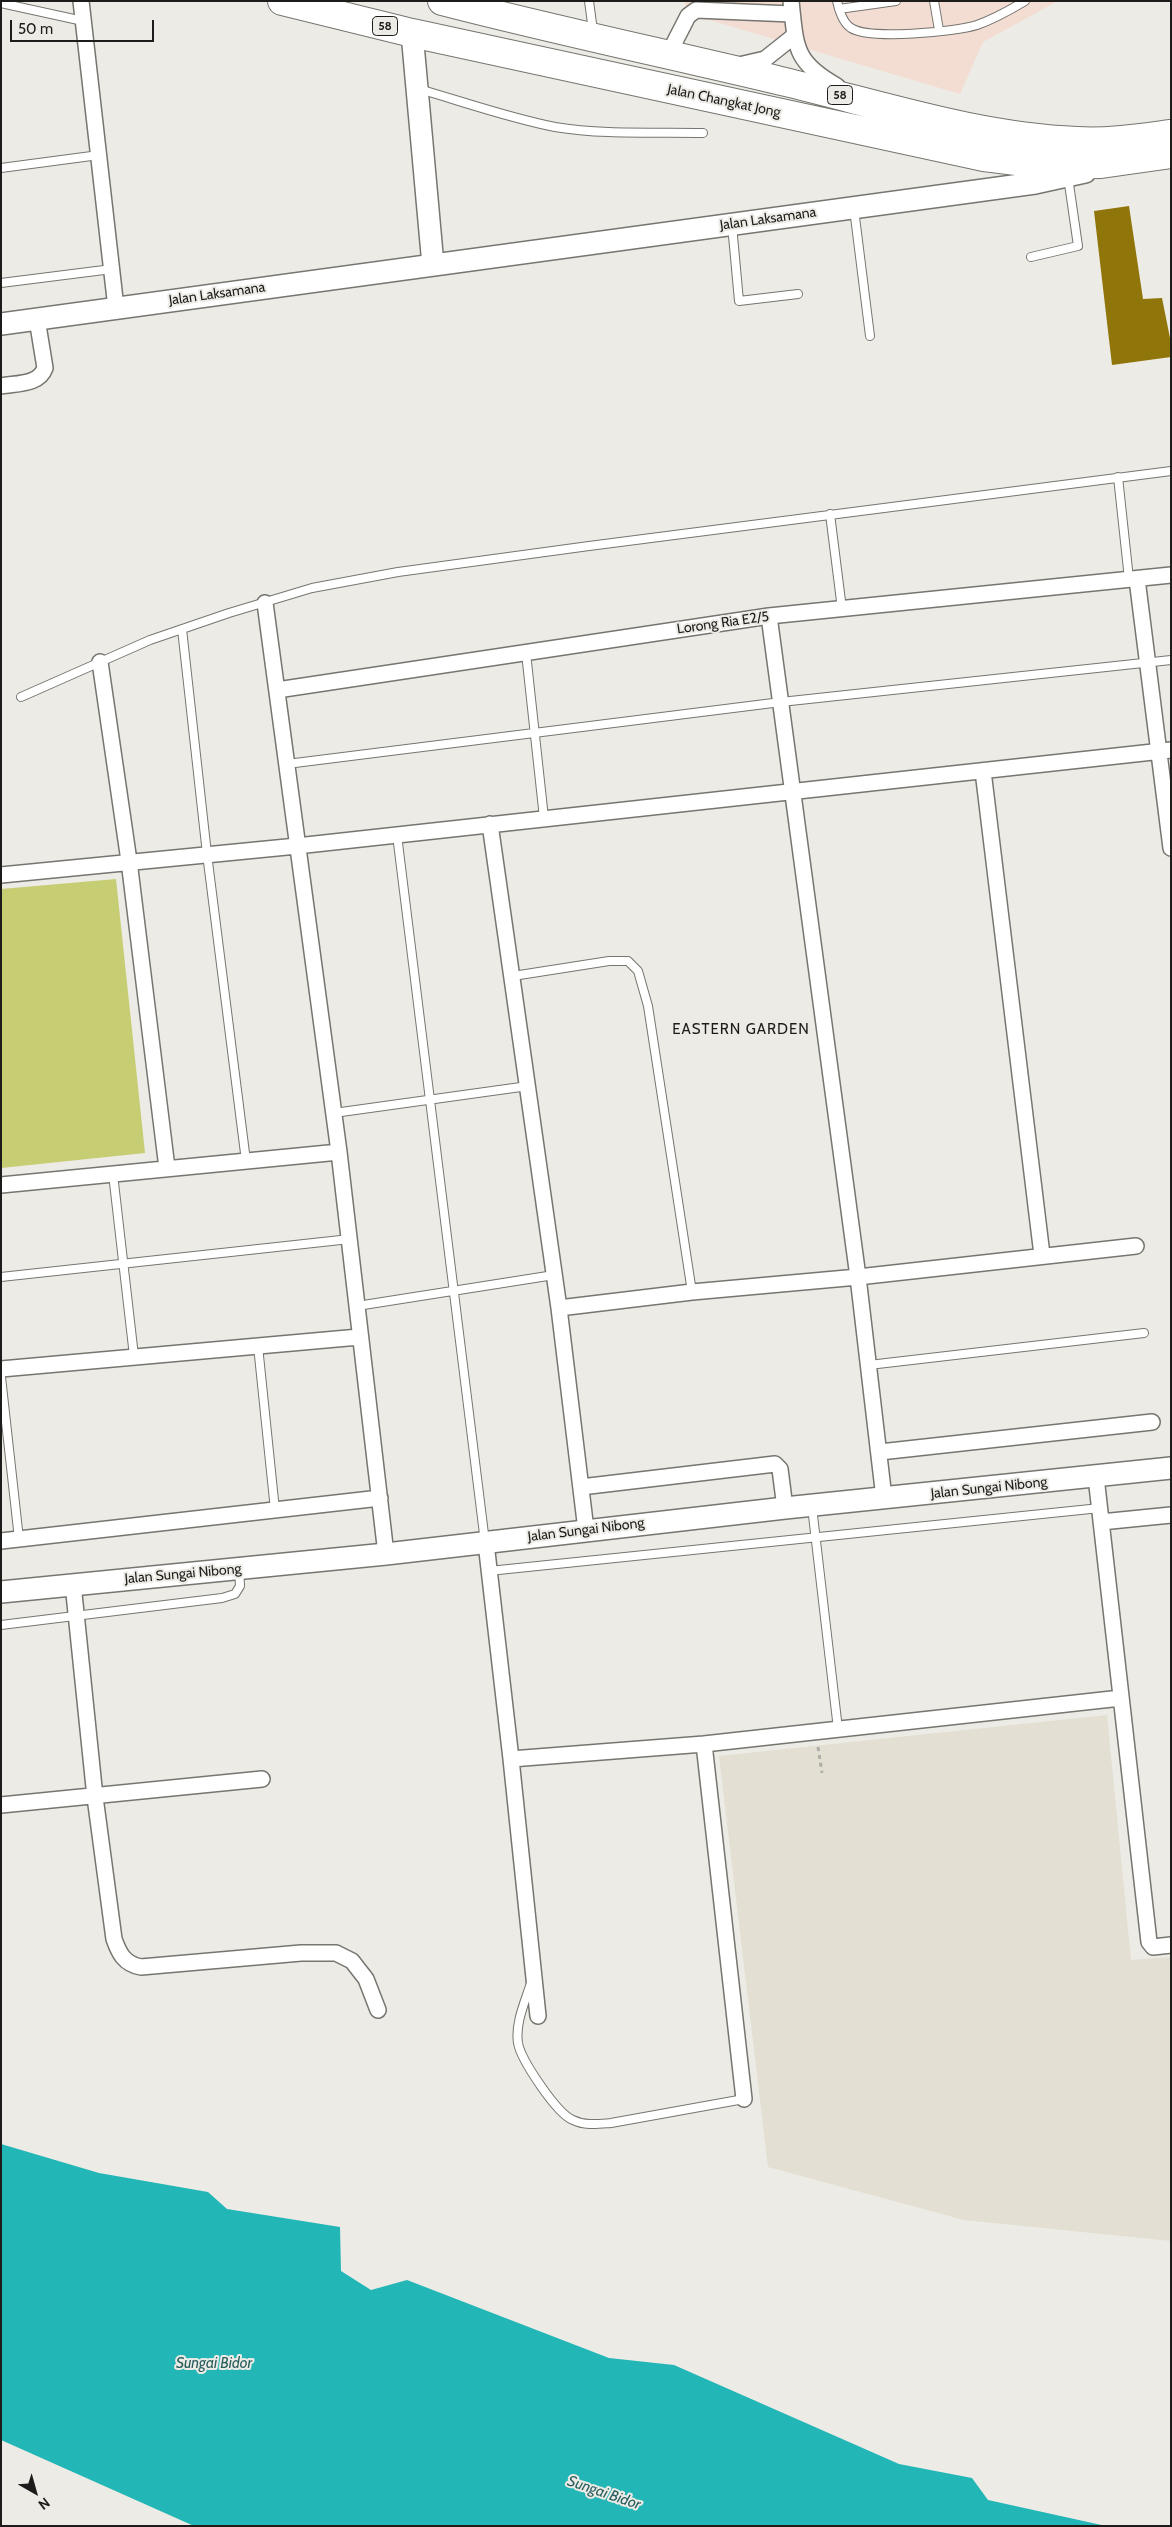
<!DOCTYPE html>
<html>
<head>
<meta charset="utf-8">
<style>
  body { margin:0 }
  #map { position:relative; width:1172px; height:2527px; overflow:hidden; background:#edebe5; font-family:Cabin,sans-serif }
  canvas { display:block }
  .frame { position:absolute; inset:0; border:2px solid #1d1c1a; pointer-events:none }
  .north { position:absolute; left:10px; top:2467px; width:50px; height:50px; -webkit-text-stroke:4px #edebe5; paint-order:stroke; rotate:142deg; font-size:14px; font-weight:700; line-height:20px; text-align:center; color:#1d1c1a }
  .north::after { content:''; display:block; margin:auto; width:18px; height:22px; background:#1d1c1a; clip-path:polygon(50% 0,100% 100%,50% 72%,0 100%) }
  .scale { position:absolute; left:10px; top:20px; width:144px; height:22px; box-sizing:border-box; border:2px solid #1d1c1a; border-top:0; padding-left:6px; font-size:15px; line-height:18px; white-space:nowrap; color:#1d1c1a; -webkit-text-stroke:4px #edebe5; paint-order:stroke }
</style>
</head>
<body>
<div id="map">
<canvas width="1172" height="2527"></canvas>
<div class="frame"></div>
<div class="north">N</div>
<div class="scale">50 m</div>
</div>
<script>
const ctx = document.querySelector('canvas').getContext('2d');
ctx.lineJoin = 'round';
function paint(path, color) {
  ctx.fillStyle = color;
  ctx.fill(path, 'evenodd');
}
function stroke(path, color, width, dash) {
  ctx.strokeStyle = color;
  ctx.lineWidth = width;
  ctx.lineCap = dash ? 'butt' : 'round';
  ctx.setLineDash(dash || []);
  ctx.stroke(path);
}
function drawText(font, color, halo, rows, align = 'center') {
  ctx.font = font + ' Cabin,sans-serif';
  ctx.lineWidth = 4;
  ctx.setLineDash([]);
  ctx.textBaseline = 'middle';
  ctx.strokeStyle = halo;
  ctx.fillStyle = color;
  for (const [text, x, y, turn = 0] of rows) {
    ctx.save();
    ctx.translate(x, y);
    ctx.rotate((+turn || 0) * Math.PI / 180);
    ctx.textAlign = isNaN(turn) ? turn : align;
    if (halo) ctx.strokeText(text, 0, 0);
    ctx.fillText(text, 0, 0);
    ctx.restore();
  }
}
const commercial = new Path2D(`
  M 685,1 L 1058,1 L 983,42 L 960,94 L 686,13 Z`);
const built = new Path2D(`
  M 1107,1715 L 1131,1960 L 1171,1957 L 1171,2241 L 964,2220 L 768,2167 L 719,1756 Z`);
const green = new Path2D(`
  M 116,879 L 145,1153 L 1,1168 L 1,889 Z`);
const water = new Path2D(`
  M 1,2144 L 99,2173 L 208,2192 L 227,2209 L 340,2227 L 341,2271 L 371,2290 L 407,2280 L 609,2358 L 674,2365 L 899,2464 L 972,2478 L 988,2500 L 1106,2526 L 194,2526 L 1,2440 Z`);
const building = new Path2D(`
  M 1129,206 L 1143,299 L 1162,298 L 1171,343 L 1171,357 L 1112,365 L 1094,211 Z`);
const path = new Path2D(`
  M 818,1747 L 822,1773`);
const lane = new Path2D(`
  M 589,1 L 593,31
  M 837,1 C 839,10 843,23 851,28 C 869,40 955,32 977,25 C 994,19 1010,10 1025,1
  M 934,1 L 939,30
  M 1,3 L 83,21
  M 839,9 L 896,1
  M 419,89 C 464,102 509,118 555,127 C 603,135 654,132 703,133
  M 1,168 L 99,155
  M 854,209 L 870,336
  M 732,225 L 739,301 L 798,294
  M 1031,257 L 1078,246 L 1068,177
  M 1,283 L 112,269
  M 1118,477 L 1129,579
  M 830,514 L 842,609
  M 182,629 L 207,854 L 246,1161
  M 526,653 L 544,818
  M 21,697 L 150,640 L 229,613 L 312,588 L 398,572 L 589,546 L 1171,471
  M 287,764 L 781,702 L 1171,660
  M 397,835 L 485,1542
  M 513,976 L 609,961 L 628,961 L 638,971 L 648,1006 L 692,1292
  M 334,1113 L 528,1086
  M 113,1174 L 134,1356
  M 1,1277 L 350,1239
  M 357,1306 L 554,1275
  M 258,1346 L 275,1510
  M 869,1365 L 1144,1333
  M 1,1377 L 19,1539
  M 812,1507 L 838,1729
  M 489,1571 L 1100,1508
  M 1,1625 L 222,1598 L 235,1594 L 240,1586 L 239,1569
  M 531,1983 C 525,2002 515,2023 518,2043 C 521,2060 557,2114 573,2120 C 585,2126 598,2124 611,2123 L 744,2099`);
const street = new Path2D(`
  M 81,1 L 116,308
  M 791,1 C 796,47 794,62 837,86
  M 668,55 L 688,16 L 696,10 L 792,14
  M 739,65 L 765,59 L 794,36
  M 1,386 C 17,383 39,385 45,368 L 37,319
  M 1137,579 L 1171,848
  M 265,603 L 339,1152 L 386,1554
  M 769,616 L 858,1277 L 884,1498
  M 100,662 L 129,861 L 167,1168
  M 277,690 L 769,616 L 1171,575
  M 983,771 L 1042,1255
  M 490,824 L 559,1308 L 586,1530
  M 1,875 L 297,846 L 1171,750
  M 1,1185 L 339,1152
  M 559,1308 L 692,1292 L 858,1277 L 1136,1246
  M 1,1369 L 359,1337
  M 880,1452 L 1152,1422
  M 1096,1477 L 1149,1942 L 1153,1947 L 1171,1945
  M 581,1487 L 775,1464 L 780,1469 L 785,1508
  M 1101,1522 L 1171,1515
  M 1,1541 L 380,1498
  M 486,1543 L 511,1759 L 538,2016
  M 73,1584 L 95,1797 L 114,1939 C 119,1953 124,1964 141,1967 L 301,1953 L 336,1953 L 352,1961 L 366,1979 L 378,2010
  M 704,1744 L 744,2099
  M 511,1759 L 704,1744 L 1121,1698
  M 1,1805 L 262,1779`);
const secondary = new Path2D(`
  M 412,33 L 433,265
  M 1,324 L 1035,183 L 1085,172
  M 1,1592 L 386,1554 L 785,1508 L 1171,1468`);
const highway = new Path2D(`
  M 282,1 L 412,33 L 984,157 L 1049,165 L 1101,164 L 1171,154
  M 442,1 C 554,30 668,54 781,81 C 879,104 976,137 1077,141 C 1108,143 1140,138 1171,134`);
const shields = [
  [385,26,25],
  [840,95,25]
];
const shieldNames = [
  ["58",385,26],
  ["58",840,95]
];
const streetNames = [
  ["Jalan Changkat Jong",724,101,12],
  ["Jalan Laksamana",768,219,-8],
  ["Jalan Laksamana",217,294,-8],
  ["Lorong Ria E2/5",723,623,-8],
  ["Jalan Sungai Nibong",989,1488,-6],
  ["Jalan Sungai Nibong",586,1530,-7],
  ["Jalan Sungai Nibong",183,1574,-5]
];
const neighbourhoodNames = [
  ["EASTERN GARDEN",741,1030]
];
const waterNames = [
  ["Sungai Bidor",214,2364],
  ["Sungai Bidor",604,2493,19]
];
paint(commercial, '#f3dcd1');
paint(built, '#e3dfd2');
paint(green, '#c7cd73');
paint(water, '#23b6b7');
paint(building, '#8f750a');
stroke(lane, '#76756f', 10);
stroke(street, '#76756f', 18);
stroke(secondary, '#76756f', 24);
stroke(highway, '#76756f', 30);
stroke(path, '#aeada8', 3, [4, 4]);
stroke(lane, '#fff', 8);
stroke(street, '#fff', 15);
stroke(secondary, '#fff', 21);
stroke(highway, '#fff', 28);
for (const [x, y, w] of shields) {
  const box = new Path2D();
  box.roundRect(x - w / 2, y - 9.5, w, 19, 4);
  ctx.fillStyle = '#edebe5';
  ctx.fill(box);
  stroke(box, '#1d1c1a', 1);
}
drawText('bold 12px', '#1d1c1a', null, shieldNames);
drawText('14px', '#1d1c1a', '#edebe5', streetNames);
ctx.letterSpacing = '1px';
drawText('15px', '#1d1c1a', '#edebe5', neighbourhoodNames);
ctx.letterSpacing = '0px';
drawText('italic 15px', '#265d5e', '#edebe5', waterNames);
</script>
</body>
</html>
